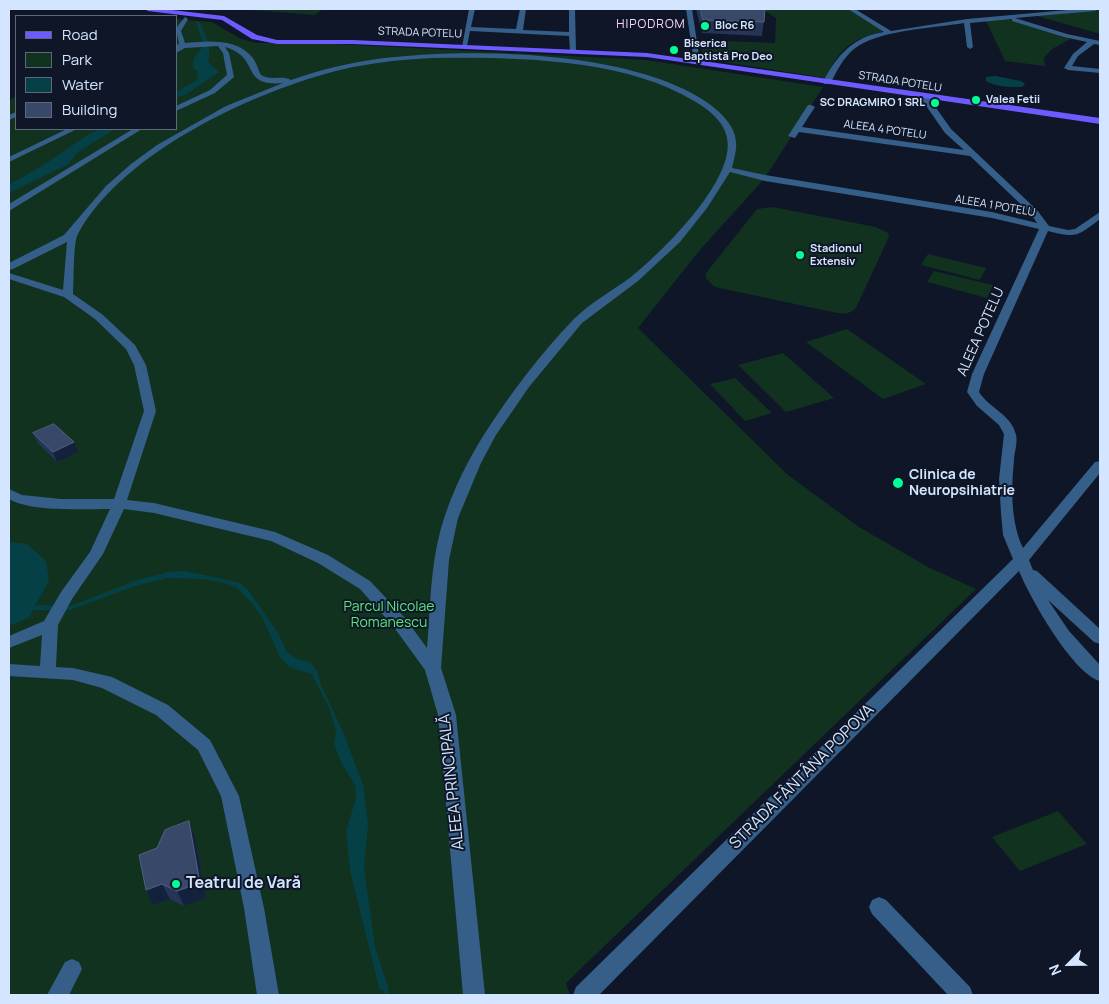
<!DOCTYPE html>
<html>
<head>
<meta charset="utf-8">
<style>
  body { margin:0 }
  #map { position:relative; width:1109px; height:1004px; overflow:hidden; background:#0e1627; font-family:Manrope,sans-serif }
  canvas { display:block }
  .frame { position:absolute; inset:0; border:10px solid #d4e5ff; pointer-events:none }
  .legend { position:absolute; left:15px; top:15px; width:162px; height:115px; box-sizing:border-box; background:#0e1627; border:1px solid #5d697d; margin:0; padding:6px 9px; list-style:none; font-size:15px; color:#d4e5ff }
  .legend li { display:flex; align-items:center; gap:10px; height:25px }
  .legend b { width:25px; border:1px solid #5d697d }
  .north { position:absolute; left:1044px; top:939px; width:50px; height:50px; -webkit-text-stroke:4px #0e1627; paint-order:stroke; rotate:247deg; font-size:14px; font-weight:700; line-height:20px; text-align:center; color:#d4e5ff }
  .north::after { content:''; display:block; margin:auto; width:18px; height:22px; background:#d4e5ff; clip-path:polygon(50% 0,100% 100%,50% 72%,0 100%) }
</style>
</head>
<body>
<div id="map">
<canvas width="1109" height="1004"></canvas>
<div class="frame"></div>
<ul class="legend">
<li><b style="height:6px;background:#6d5bff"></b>Road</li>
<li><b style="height:14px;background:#10321f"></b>Park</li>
<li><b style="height:14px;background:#064047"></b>Water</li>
<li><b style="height:14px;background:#384869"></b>Building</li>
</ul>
<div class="north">N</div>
</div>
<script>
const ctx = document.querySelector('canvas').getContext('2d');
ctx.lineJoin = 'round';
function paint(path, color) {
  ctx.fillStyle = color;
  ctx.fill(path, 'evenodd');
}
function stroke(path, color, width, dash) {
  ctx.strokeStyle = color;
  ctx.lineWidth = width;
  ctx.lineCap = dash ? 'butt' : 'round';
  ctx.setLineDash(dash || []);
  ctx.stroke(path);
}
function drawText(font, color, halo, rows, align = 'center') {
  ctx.font = font + ' Manrope,sans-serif';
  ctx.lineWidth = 4;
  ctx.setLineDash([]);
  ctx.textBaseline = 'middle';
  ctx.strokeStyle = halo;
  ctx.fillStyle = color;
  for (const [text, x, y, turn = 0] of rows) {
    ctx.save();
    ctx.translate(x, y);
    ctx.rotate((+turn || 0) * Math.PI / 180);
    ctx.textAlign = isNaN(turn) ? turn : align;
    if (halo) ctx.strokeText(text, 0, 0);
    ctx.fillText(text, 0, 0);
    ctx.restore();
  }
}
const green = new Path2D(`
  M 239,9 L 323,9 L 314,15 Z
  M 762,9 L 850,9 L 884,31 C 850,40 841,47 825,78 L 704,59 L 699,40 L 775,43 L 776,18 Z
  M 1100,9 L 1100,34 L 1037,16 Z
  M 176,19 L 212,22 L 241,39 L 257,43 L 317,43 L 646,60 L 823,87 L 765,178 L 699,251 L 638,328 L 788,475 L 859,527 L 928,567 L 976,589 L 566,983 L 570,995 L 9,995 L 9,101 L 16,96 L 16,129 L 176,129 Z
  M 1008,19 L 1071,39 L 1052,49 L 1044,58 L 1045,66 L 1005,61 L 986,21 Z
  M 773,207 L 876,227 L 888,233 L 889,237 L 856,308 C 850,314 845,314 837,313 L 715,287 L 706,278 L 706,273 L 757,209 Z
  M 928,254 L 986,268 L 980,280 L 921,265 Z
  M 934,271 L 993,285 L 987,298 L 927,282 Z
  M 847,329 L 926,384 L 883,399 L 806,342 Z
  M 783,353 L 834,398 L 786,412 L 738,365 Z
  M 735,378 L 772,413 L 745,421 L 710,384 Z
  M 1058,811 L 1087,844 L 1020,871 L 992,837 Z`);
const water = new Path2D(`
  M 199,21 C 204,33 213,47 208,60 L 210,64 L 219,72 L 185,95 L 176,97 L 176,92 L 197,80 L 198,72 L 193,68 L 194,58 L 204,45 L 196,22 Z
  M 995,76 L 1021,81 L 1025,84 L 1022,87 C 1009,87 997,87 986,81 L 986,77 Z
  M 100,129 L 115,129 L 77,153 L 67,165 L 9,193 L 9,185 L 42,166 L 89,134 Z
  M 9,542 L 27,544 L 46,561 L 49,581 L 35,605 L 71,606 L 137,580 L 168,572 L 184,571 L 229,580 L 240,583 L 248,590 L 278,633 L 287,652 L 297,659 L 310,662 L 317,671 L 321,685 L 343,732 L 363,785 L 368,824 L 364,868 L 375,947 L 388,987 L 388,995 L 379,988 L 350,870 L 346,832 L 356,798 L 355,785 L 342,764 L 334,744 L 336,731 L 330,710 L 312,674 L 291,668 L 281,659 L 263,619 L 252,603 L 236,587 L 224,583 L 203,579 L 167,578 L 132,587 L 70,610 L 33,610 L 30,617 L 9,626 Z`);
const minor = new Path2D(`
  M 469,9 L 475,9 L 471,27 L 516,29 L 520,9 L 526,9 L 523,30 L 569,32 L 569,9 L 575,9 L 576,51 L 573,53 L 570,51 L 569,36 L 470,31 L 467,46 L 462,47 Z
  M 686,9 L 692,9 L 700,62 L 697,64 L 694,62 Z
  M 848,9 L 855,9 L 891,31 L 967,19 L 1078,9 L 1098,9 L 1095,11 L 1015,18 L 1067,34 L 1100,41 L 1100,45 L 1094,44 L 1078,56 L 1072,66 L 1100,69 L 1100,73 L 1068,70 L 1064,68 L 1073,54 L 1087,42 L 1064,37 L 1012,21 L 1012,19 L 970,23 L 973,47 L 970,49 L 967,47 L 964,23 C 934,28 877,30 854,49 C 843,58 837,71 830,84 L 824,84 L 823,82 C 836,56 854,36 884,32 Z
  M 185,17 L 188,19 L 181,31 L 185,43 C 208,41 236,38 252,57 C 257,63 258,70 261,75 C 271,81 282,75 291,80 C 325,68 360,60 395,57 C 481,48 636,52 708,103 C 720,112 735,125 736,142 C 737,150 734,159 732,168 L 765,175 L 992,212 L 1037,223 L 1031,214 L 970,156 L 799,132 L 795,138 L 788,136 L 808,105 L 811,105 L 815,107 L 802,127 L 964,150 L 945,133 L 920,97 L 924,95 L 927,95 L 951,129 L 1037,210 L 1049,226 L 1068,230 L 1075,229 L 1100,212 L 1100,219 C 1077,237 1076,238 1048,231 L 984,374 L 979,392 C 989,408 1012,415 1016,435 C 1018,443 1014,453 1014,461 C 1011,489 1011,523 1023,548 L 1095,462 L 1100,461 L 1100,473 L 1029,560 L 1033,570 L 1037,571 L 1100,629 L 1100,644 L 1094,642 L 1048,600 L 1069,631 L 1100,665 L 1100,681 C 1073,674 1030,598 1019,571 L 599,995 L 573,995 L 576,987 L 1013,559 L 1003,535 L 1001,513 L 999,479 L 1004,434 L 999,425 L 977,406 L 967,392 L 972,374 L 1039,229 L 992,218 L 765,181 L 730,172 L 707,208 L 680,242 L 638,281 L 582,323 L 529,387 L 496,435 L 481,463 L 458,518 L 449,560 L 441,668 L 456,715 L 485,995 L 463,995 L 438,715 L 425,670 L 393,626 L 360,589 L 318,563 L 271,541 L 154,513 L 124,509 L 103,554 L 72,599 L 58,625 L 56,667 L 73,668 L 112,677 L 168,705 L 210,740 L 239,796 L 264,908 L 279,995 L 257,995 L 244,908 L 221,796 L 198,750 L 156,715 L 102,688 L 73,680 L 9,676 L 9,664 L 40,666 L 42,635 L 9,648 L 9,636 L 44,621 L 61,592 L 90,552 L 110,509 C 84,509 30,512 9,499 L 9,489 L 22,495 L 61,499 L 114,499 L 144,411 L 134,365 L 126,349 L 95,319 L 64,297 L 9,279 L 9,273 L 63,290 L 67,242 L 13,269 L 9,270 L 9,263 L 64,235 L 106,186 L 131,164 L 157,145 L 226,106 L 283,83 C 239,87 262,58 225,47 L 229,53 L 234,77 L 215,93 L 176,111 L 176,106 L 210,90 L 227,75 L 223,53 L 218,46 L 185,48 L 176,53 L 176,45 L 179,44 L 176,28 ZM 432,58 C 512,57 624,58 694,101 C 708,109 724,121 727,138 C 736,180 661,253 631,277 C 612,291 591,302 574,319 C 541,353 511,393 485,433 C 463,468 445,506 437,545 C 430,579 430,614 427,648 L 405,618 L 370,581 L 328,555 L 275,532 L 154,503 L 127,500 L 156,411 L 146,365 L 135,345 L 103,315 L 73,294 C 74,282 73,241 78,234 C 123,150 264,86 353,67 C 379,62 406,59 432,58 Z
  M 16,112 L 16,117 L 9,120 L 9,115 Z
  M 67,129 L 77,129 L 9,162 L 9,157 Z
  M 133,129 L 142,129 L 9,211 L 9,204 Z
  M 879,897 L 886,900 L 970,987 L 973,995 L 948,995 L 872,914 L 869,907 L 872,900 Z
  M 72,959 L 79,962 L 82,969 L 69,995 L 47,995 L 65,962 Z`);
const major = new Path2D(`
  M 145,9 L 163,9 L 224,16 L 257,35 L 277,40 L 352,40 L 647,53 L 1100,118 L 1100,124 L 647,57 L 352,44 L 277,44 L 252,39 L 222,20 L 148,11 Z`);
const wall = new Path2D(`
  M 696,9 L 765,9 L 762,36 L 702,33 Z
  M 33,433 L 78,452 L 57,462 L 38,443 Z
  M 195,837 L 206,898 L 184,906 L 170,899 L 153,905 L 157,848 Z`);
const shadedWall = new Path2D(`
  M 74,442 L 78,452 L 57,462 L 53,452 Z
  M 189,821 L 195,837 L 206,898 L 184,906 L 177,891 Z
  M 162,884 L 170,899 L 153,905 L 146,890 Z`);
const building = new Path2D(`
  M 701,9 L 765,9 L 764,22 L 703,20 Z
  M 54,424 L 74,442 L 53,452 L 33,433 Z
  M 189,821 L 200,883 L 177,891 L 162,884 L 146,890 L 139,855 L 157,848 L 165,830 Z`);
const markers = [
  [705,26,5,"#00ff94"],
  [674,50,5,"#00ff94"],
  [976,100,5,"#00ff94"],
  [935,103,5,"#00ff94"],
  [800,255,5,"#00ff94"],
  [898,483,6,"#00ff94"],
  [176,884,5,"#00ff94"]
];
const farPoinames = [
  ["Bloc R6",715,26],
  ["Biserica",684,44],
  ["Baptistă Pro Deo",684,57],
  ["Valea Fetii",986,100],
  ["SC DRAGMIRO 1 SRL",925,103,"right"],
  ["Stadionul",810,249],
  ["Extensiv",810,262]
];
const farStreetnames = [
  ["STRADA POTELU",420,33,2],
  ["STRADA POTELU",900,82,9],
  ["ALEEA 4 POTELU",885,130,8],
  ["ALEEA 1 POTELU",995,206,10]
];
const farNeighbourhoodnames = [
  ["HIPODROM",651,25]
];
const streetNames = [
  ["ALEEA POTELU",981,332,-66]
];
const poiNames = [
  ["Clinica de",909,475],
  ["Neuropsihiatrie",909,491]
];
const parkNames = [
  ["Parcul Nicolae",389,607],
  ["Romanescu",389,623]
];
const nearStreetnames = [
  ["STRADA FÂNTÂNA POPOVA",802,777,-45],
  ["ALEEA PRINCIPALĂ",452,782,-96]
];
const nearPoinames = [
  ["Teatrul de Vară",186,884]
];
paint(green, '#10321f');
paint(water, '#064047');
paint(minor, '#355e89');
paint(major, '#6d5bff');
paint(wall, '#253557');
paint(shadedWall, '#14213c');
paint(building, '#384869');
stroke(building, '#506180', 1);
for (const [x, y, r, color] of markers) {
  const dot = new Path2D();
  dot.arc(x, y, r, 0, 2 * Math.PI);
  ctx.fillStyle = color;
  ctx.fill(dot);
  stroke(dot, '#0e1627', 2);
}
drawText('bold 11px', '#d4e5ff', '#0e1627', farPoinames, 'left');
drawText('11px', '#d4e5ff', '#0e1627', farStreetnames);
ctx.letterSpacing = '1px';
drawText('12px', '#f9d6ff', '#0e1627', farNeighbourhoodnames);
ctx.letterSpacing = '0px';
drawText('14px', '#d4e5ff', '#0e1627', streetNames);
drawText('bold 14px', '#d4e5ff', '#0e1627', poiNames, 'left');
drawText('14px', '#57e879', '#0e1627', parkNames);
drawText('16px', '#d4e5ff', '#0e1627', nearStreetnames);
drawText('bold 16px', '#d4e5ff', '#0e1627', nearPoinames, 'left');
</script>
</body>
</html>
